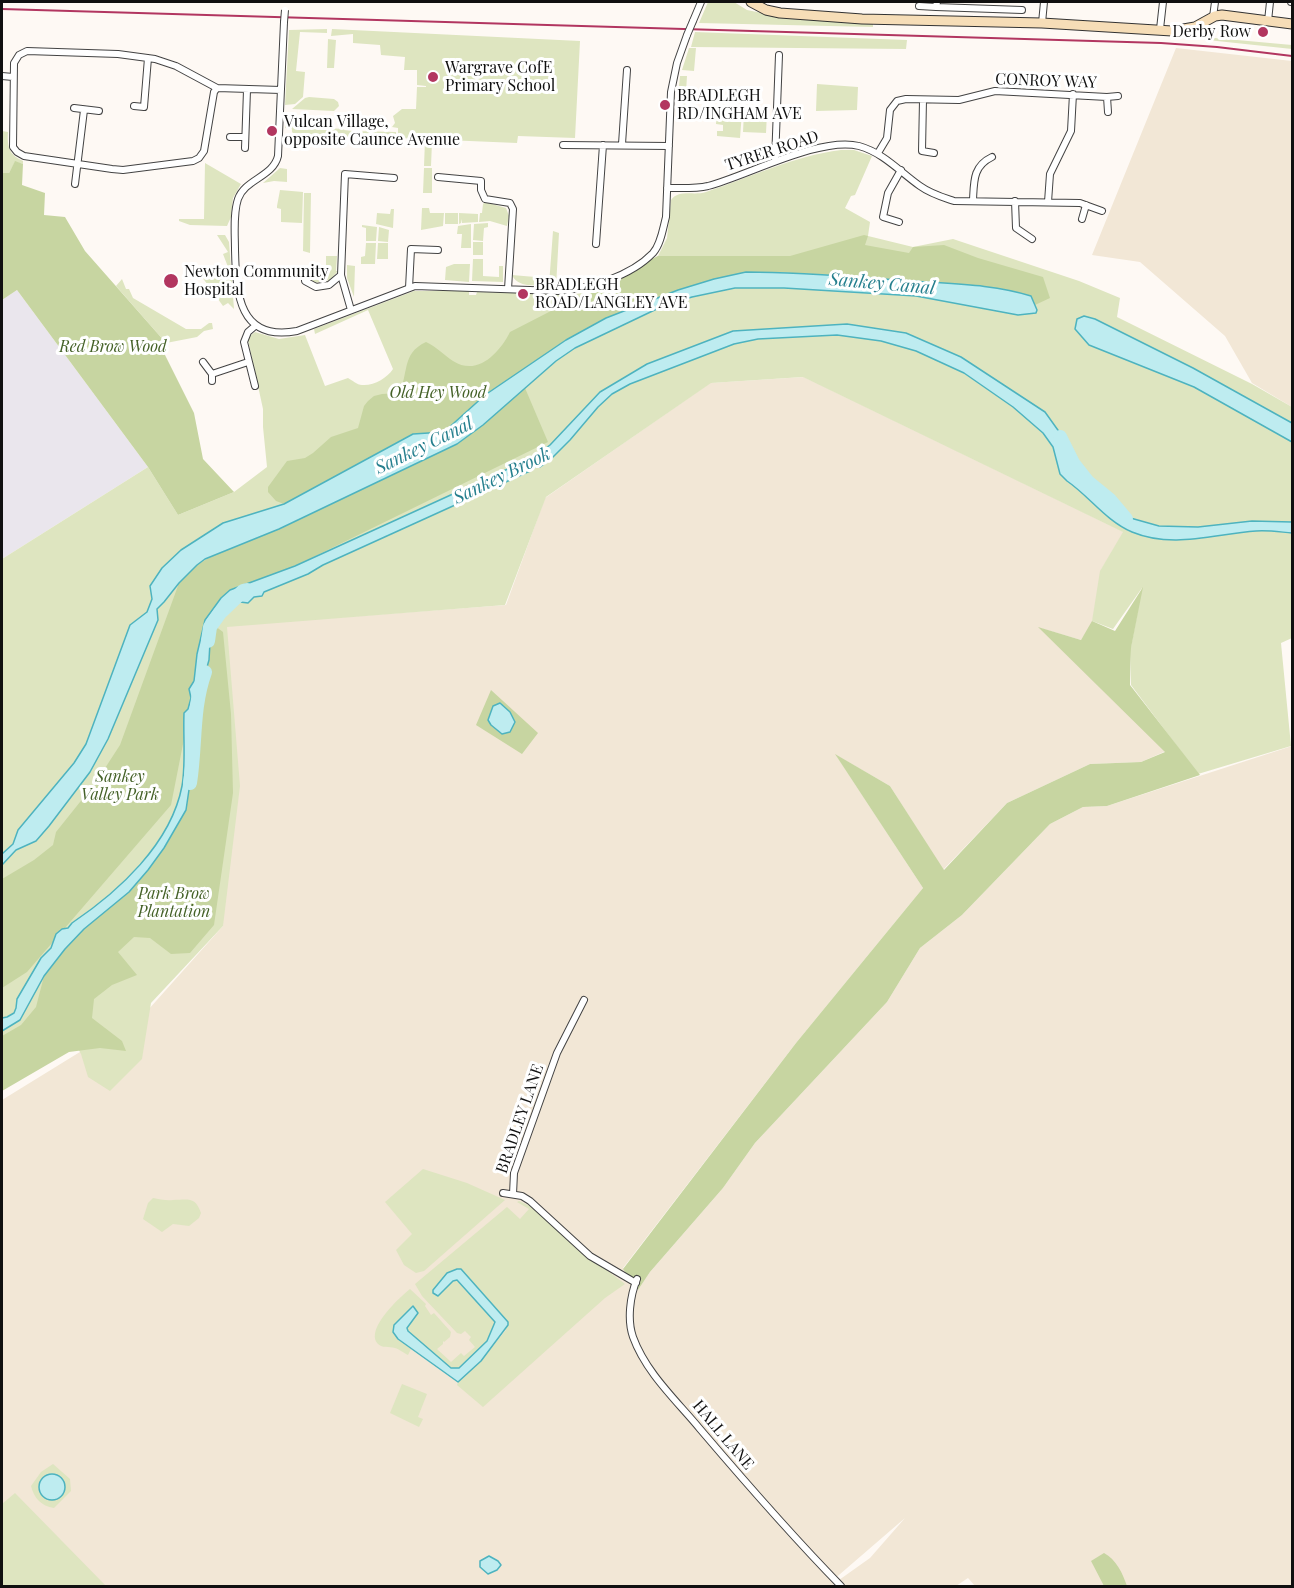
<!DOCTYPE html>
<html>
<head>
<meta charset="utf-8">
<style>
  body { margin:0 }
  #map { position:relative; width:1294px; height:1588px; overflow:hidden; background:#fef9f4; font-family:"Playfair Display",serif }
  canvas { display:block }
  .frame { position:absolute; inset:0; border:3px solid #101010; pointer-events:none }
</style>
</head>
<body>
<div id="map">
<canvas width="1294" height="1588"></canvas>
<div class="frame"></div>
</div>
<script>
const ctx = document.querySelector('canvas').getContext('2d');
ctx.lineJoin = 'round';
function paint(path, color) {
  ctx.fillStyle = color;
  ctx.fill(path, 'evenodd');
}
function stroke(path, color, width, dash) {
  ctx.strokeStyle = color;
  ctx.lineWidth = width;
  ctx.lineCap = dash ? 'butt' : 'round';
  ctx.setLineDash(dash || []);
  ctx.stroke(path);
}
function drawText(font, color, halo, rows, align = 'center') {
  ctx.font = font + ' "Playfair Display",serif';
  ctx.lineWidth = 6;
  ctx.setLineDash([]);
  ctx.textBaseline = 'middle';
  ctx.strokeStyle = halo;
  ctx.fillStyle = color;
  for (const [text, x, y, turn = 0] of rows) {
    ctx.save();
    ctx.translate(x, y);
    ctx.rotate((+turn || 0) * Math.PI / 180);
    ctx.textAlign = isNaN(turn) ? turn : align;
    if (halo) ctx.strokeText(text, 0, 0);
    ctx.fillText(text, 0, 0);
    ctx.restore();
  }
}
const industrial = new Path2D(`
  M 17,290 L 148,467 L 2,559 L 2,300 Z`);
const farmland = new Path2D(`
  M 1176,48 L 1292,61 L 1292,407 L 1252,383 L 1225,336 L 1140,262 L 1092,255 Z
  M 804,377 L 1124,532 L 1101,570 L 1092,624 L 1081,640 L 1040,628 L 1166,751 L 1141,762 L 1090,764 L 1007,803 L 943,870 L 890,786 L 836,755 L 923,888 L 796,1043 L 623,1268 L 638,1290 L 650,1272 L 723,1188 L 755,1143 L 887,1002 L 920,948 L 962,915 L 1050,824 L 1083,807 L 1107,806 L 1292,746 L 1292,1586 L 975,1586 L 968,1578 L 956,1586 L 846,1586 L 839,1580 L 870,1558 L 905,1518 L 832,1581 L 836,1586 L 2,1586 L 2,1100 L 148,1010 L 223,926 L 225,626 L 506,605 L 545,498 L 710,383 Z`);
const green = new Path2D(`
  M 708,2 L 734,2 L 747,10 L 777,16 L 873,24 L 873,27 L 699,23 Z
  M 327,29 L 327,33 L 300,32 L 296,71 L 305,72 L 303,97 L 295,104 L 285,105 L 289,30 Z
  M 332,29 L 580,41 L 575,138 L 518,136 L 517,143 L 398,138 L 398,128 L 392,127 L 395,123 L 393,116 L 402,109 L 416,109 L 417,87 L 426,87 L 426,86 L 417,85 L 417,70 L 404,70 L 405,57 L 381,55 L 380,45 L 353,43 L 353,34 L 331,36 Z
  M 1198,31 L 1204,37 L 1292,45 L 1292,49 L 1189,38 L 1189,35 Z
  M 695,32 L 907,40 L 906,49 L 691,47 Z
  M 328,39 L 336,40 L 334,68 L 327,68 Z
  M 689,48 L 696,48 L 694,71 L 682,70 Z
  M 680,76 L 687,76 L 685,108 L 677,108 Z
  M 817,84 L 858,87 L 857,110 L 816,111 Z
  M 309,97 L 334,99 L 338,102 L 339,106 L 334,111 L 292,109 L 305,98 Z
  M 717,111 L 742,112 L 740,138 L 717,136 L 717,131 L 723,131 L 723,125 L 716,124 Z
  M 744,112 L 767,113 L 766,133 L 743,132 Z
  M 288,113 L 294,114 L 289,119 L 290,126 L 344,129 L 344,130 L 352,131 L 351,137 L 295,135 L 292,132 L 292,129 L 285,128 L 286,114 Z
  M 2,131 L 8,132 C 7,146 9,155 23,161 L 23,164 L 15,162 L 9,173 L 4,174 L 2,173 Z
  M 353,131 L 396,132 L 396,138 L 354,136 Z
  M 425,140 L 432,142 L 431,166 L 424,166 Z
  M 841,150 L 854,150 L 872,156 L 855,195 L 851,196 L 845,208 L 870,222 L 868,236 L 913,247 L 953,239 L 1079,281 L 1120,298 L 1117,317 L 1252,384 L 1292,407 L 1292,638 L 1281,643 L 1291,746 L 1198,774 L 1131,685 L 1131,647 L 1142,588 L 1113,629 L 1092,621 L 1100,571 L 1123,532 L 803,377 L 711,383 L 546,497 L 505,605 L 227,627 L 240,786 L 223,926 L 151,1003 L 142,1059 L 110,1091 L 88,1077 L 81,1054 L 75,1043 L 2,1088 L 2,559 L 148,467 L 178,515 L 234,492 L 267,467 L 263,427 L 263,409 L 248,340 L 250,336 L 255,332 L 279,339 L 305,335 L 325,386 L 348,378 C 352,380 357,385 362,385 C 374,386 387,378 393,369 L 368,310 L 315,334 L 314,329 L 414,291 L 469,291 L 469,295 L 476,295 L 477,292 L 576,294 L 589,292 L 658,256 L 667,238 L 671,200 C 679,189 694,196 706,192 C 751,177 793,156 841,150 Z
  M 205,163 L 241,184 L 233,198 L 231,217 L 227,226 L 190,225 L 179,221 L 179,219 L 204,219 Z
  M 280,168 L 287,169 L 287,182 L 274,181 L 263,183 Z
  M 424,168 L 432,168 L 432,193 L 423,193 Z
  M 280,190 L 303,192 L 302,223 L 281,222 L 281,209 L 277,208 L 277,206 Z
  M 304,193 L 311,193 L 310,253 L 303,251 Z
  M 485,202 L 506,208 L 509,216 L 507,226 L 490,221 L 479,222 L 480,213 L 482,213 L 483,204 Z
  M 422,208 L 429,208 L 430,213 L 444,213 L 443,226 L 421,230 Z
  M 391,209 L 394,209 L 393,228 L 376,224 L 377,213 L 390,214 Z
  M 445,213 L 458,213 L 458,224 L 445,224 Z
  M 459,213 L 478,214 L 478,222 L 462,223 L 461,219 L 461,223 L 459,224 Z
  M 488,223 L 488,227 L 484,228 L 483,241 L 473,240 L 474,224 Z
  M 471,224 L 471,248 L 461,248 L 462,234 L 457,234 L 458,226 Z
  M 362,225 L 377,227 L 376,241 L 366,241 L 366,228 L 362,227 Z
  M 379,227 L 389,230 L 388,242 L 378,241 Z
  M 553,231 L 559,233 L 556,287 L 549,285 Z
  M 217,235 L 225,235 L 229,242 L 234,309 L 228,303 L 223,306 L 202,277 L 228,267 L 223,254 L 228,252 Z
  M 473,242 L 483,242 L 483,255 L 473,255 Z
  M 366,243 L 376,243 L 375,264 L 361,264 L 361,257 L 365,256 Z
  M 378,243 L 388,243 L 388,259 L 377,259 Z
  M 326,256 L 337,256 L 336,271 L 338,271 L 330,280 L 314,283 L 311,277 L 326,277 Z
  M 473,259 L 483,259 L 483,276 L 499,277 L 499,266 L 503,266 L 503,282 L 472,281 Z
  M 454,264 L 470,264 L 469,282 L 445,280 L 446,267 Z
  M 347,265 L 355,266 L 354,297 L 347,278 Z
  M 512,275 L 547,278 L 547,286 C 535,285 518,288 512,275 Z
  M 122,279 L 126,289 L 129,289 L 133,298 L 186,329 L 201,329 L 209,323 L 212,323 L 213,329 L 204,331 L 197,337 L 166,343 L 116,286 Z
  M 423,1169 L 467,1183 L 505,1200 L 424,1271 L 416,1273 L 404,1265 L 396,1250 L 412,1234 L 385,1202 Z
  M 153,1198 C 159,1199 167,1201 173,1200 C 188,1200 195,1196 201,1213 L 199,1218 L 189,1226 L 173,1224 L 162,1232 L 143,1219 L 148,1203 Z
  M 519,1201 L 530,1206 L 588,1256 L 625,1284 L 605,1298 L 483,1407 L 457,1385 L 458,1382 L 481,1361 L 506,1330 L 461,1269 L 438,1296 L 453,1281 L 456,1280 L 495,1322 L 487,1341 L 459,1368 L 451,1368 L 408,1331 L 407,1328 L 418,1313 L 413,1306 L 394,1325 L 398,1339 L 411,1349 L 408,1355 C 404,1353 399,1349 395,1348 C 389,1346 382,1349 377,1343 C 366,1328 400,1297 410,1289 L 426,1304 L 425,1306 L 431,1315 L 434,1313 L 451,1332 L 450,1337 L 444,1342 L 443,1341 L 443,1344 L 437,1349 L 451,1362 L 461,1353 L 464,1356 L 475,1347 L 469,1340 L 471,1337 L 465,1331 L 461,1334 L 457,1333 L 422,1296 L 415,1284 L 507,1207 L 520,1219 L 529,1209 L 517,1202 Z
  M 402,1384 L 427,1394 L 418,1417 L 423,1419 L 419,1427 L 390,1413 Z
  M 53,1464 L 70,1479 L 71,1491 L 54,1508 C 41,1506 34,1498 31,1486 L 41,1472 ZM 48,1475 L 60,1477 C 72,1491 53,1508 41,1493 Z
  M 15,1493 L 106,1586 L 2,1586 L 2,1504 Z`);
const forest = new Path2D(`
  M 15,161 L 23,164 L 22,185 L 45,193 L 44,215 L 65,217 L 85,251 L 166,343 L 159,343 L 194,413 L 203,459 L 234,492 L 178,515 L 148,467 L 17,290 L 2,300 L 2,173 L 9,173 Z
  M 864,235 L 868,236 L 865,245 L 909,253 L 913,247 L 944,245 L 978,258 L 1043,277 L 1050,298 L 1035,305 L 1031,296 L 1017,292 L 962,285 L 775,272 L 678,290 L 606,318 L 566,340 L 485,395 L 444,432 L 413,434 L 284,504 L 276,501 L 268,492 L 268,487 L 287,461 L 305,458 L 313,453 L 331,437 L 358,428 L 364,406 L 368,401 L 374,396 L 382,394 L 398,393 C 410,375 400,354 426,342 C 437,347 444,355 453,361 C 478,377 500,352 510,332 L 658,256 L 790,256 Z
  M 525,388 L 548,442 L 295,566 L 233,591 L 208,617 L 171,805 L 27,972 L 2,988 L 2,879 L 34,860 L 53,845 L 56,832 L 96,782 L 120,745 L 179,583 L 197,565 L 219,552 L 279,529 L 457,444 L 483,425 Z
  M 1143,587 L 1131,648 L 1130,685 L 1200,775 L 1107,806 L 1083,807 L 1050,824 L 962,915 L 920,948 L 887,1002 L 755,1143 L 723,1188 L 650,1272 L 638,1290 L 623,1269 L 796,1043 L 923,888 L 835,754 L 890,786 L 944,870 L 1007,803 L 1090,764 L 1141,762 L 1165,752 L 1038,627 L 1081,640 L 1092,621 L 1115,631 Z
  M 215,626 L 223,632 L 231,714 L 233,793 L 214,925 L 190,953 L 171,954 L 150,938 L 134,937 L 118,952 L 137,975 L 112,985 L 94,999 L 92,1018 L 122,1041 L 126,1051 L 100,1048 L 69,1052 L 2,1091 L 2,1036 L 21,1025 L 36,1007 L 44,976 L 65,949 L 84,929 L 129,892 L 186,810 L 194,725 L 200,685 L 209,660 L 210,630 Z
  M 491,690 L 538,733 L 522,754 L 476,725 Z
  M 1104,1553 C 1116,1559 1123,1574 1127,1586 L 1104,1586 L 1091,1561 Z`);
const water = new Path2D(`
  M 746,272 C 802,272 857,277 912,281 C 951,284 993,284 1031,296 L 1037,310 L 1036,313 L 1018,315 L 916,296 L 784,288 L 735,288 L 692,297 L 663,306 L 575,348 L 556,361 L 483,425 L 457,444 L 279,529 L 205,559 L 197,565 L 179,583 L 164,602 L 157,609 L 158,620 L 108,739 L 90,772 L 49,826 L 36,841 L 16,850 L 2,865 L 2,854 L 13,844 L 18,830 L 74,763 L 86,744 L 130,625 L 147,612 L 152,599 L 150,586 L 162,568 L 181,550 L 223,523 L 284,504 L 413,434 L 444,432 L 485,395 L 566,340 L 606,318 L 678,290 L 714,279 Z
  M 1084,316 L 1095,319 L 1193,368 L 1292,423 L 1292,442 L 1194,387 L 1089,345 L 1075,329 L 1077,319 Z
  M 847,324 L 906,333 L 961,357 L 1045,412 L 1065,440 L 1071,466 L 1127,517 L 1159,526 L 1198,527 L 1252,521 L 1292,522 L 1292,533 C 1280,532 1268,530 1256,531 C 1214,534 1173,549 1132,532 C 1106,521 1089,496 1067,481 L 1060,474 L 1053,447 L 1043,433 L 1013,407 L 964,373 L 916,351 L 881,341 L 837,335 L 758,339 L 734,344 L 630,384 L 612,394 L 598,407 L 570,440 L 551,459 L 540,467 L 532,467 L 530,471 L 323,565 L 308,574 L 264,592 L 262,596 L 254,597 L 248,603 L 232,601 L 211,626 L 209,660 L 196,706 L 194,756 L 186,810 L 164,848 L 148,870 L 129,892 L 84,929 L 65,949 L 44,976 L 20,1020 L 2,1031 L 2,1018 L 7,1017 L 14,1013 L 16,1008 L 17,999 L 41,958 L 51,948 L 56,934 L 62,929 L 68,928 L 72,923 C 118,892 171,844 182,786 C 186,763 183,737 184,713 L 188,709 L 191,698 L 189,689 L 194,681 L 197,654 L 205,620 L 221,598 L 230,590 L 295,566 L 534,457 L 550,445 L 600,392 L 647,364 L 733,331 Z
  M 500,703 L 510,712 L 515,722 L 510,732 L 502,734 L 491,725 L 488,720 L 493,706 Z
  M 457,1269 L 461,1269 L 508,1322 L 508,1325 L 481,1361 L 458,1382 L 398,1339 L 393,1332 L 394,1325 L 413,1306 L 418,1313 L 407,1328 L 408,1331 L 451,1368 L 459,1368 L 487,1341 L 495,1322 L 457,1280 L 453,1281 L 438,1296 L 433,1293 L 433,1290 L 447,1273 Z
  M39 1487a13 13 0 1 1 26 0a13 13 0 1 1-26 0Z
  M 489,1556 L 498,1561 L 501,1565 L 497,1570 L 488,1574 L 480,1567 L 480,1561 Z`);
const river = new Path2D(`
  M 1060,437 L 1073,463 L 1088,482 L 1110,500 L 1126,519
  M 208,641 L 210,627 L 220,613 L 243,591 L 247,590
  M 190,783 C 196,745 192,708 205,672`);
const street = new Path2D(`
  M 937,2 L 936,7 L 1022,10
  M 1291,2 L 1292,2
  M 919,6 L 936,7
  M 1213,17 L 1215,2
  M 693,21 L 701,2
  M 1268,21 L 1270,2
  M 284,22 L 278,156 C 273,177 245,179 238,199 C 233,214 235,234 235,250 C 236,294 239,342 297,331 L 415,286 L 558,291 C 589,289 631,276 653,253 C 661,244 663,228 666,217 L 671,92 L 677,63 L 687,35
  M 1042,23 L 1044,2
  M 1160,29 L 1163,2
  M 2,76 L 13,77
  M 217,88 L 214,92 L 204,151 L 199,158 L 193,161 L 123,170 L 112,169 L 24,156 L 17,152 L 13,147 L 14,63 L 19,55 L 27,51 L 118,54 L 155,59 L 176,66 L 217,88 L 281,90
  M 923,100 L 922,151 L 934,153
  M 134,106 L 144,107 L 148,58
  M 74,108 L 99,111
  M 1108,112 L 1107,97 L 1118,96
  M 230,137 L 245,137
  M 622,144 L 627,70
  M 563,145 L 669,146
  M 245,148 L 247,90
  M 878,153 L 887,138 L 890,110 L 897,101 L 906,99 L 959,100 L 995,91 L 1107,97
  M 775,161 L 779,55
  M 438,177 L 481,181 L 481,190 L 485,199 L 510,203 L 513,209 L 508,289
  M 75,184 L 84,110
  M 667,188 C 681,188 695,189 708,186 C 747,176 820,136 859,146 C 884,153 900,172 920,186 C 931,194 942,197 954,201 L 1080,203 L 1102,211
  M 973,200 C 974,181 973,166 992,157
  M 1015,201 L 1016,228 L 1032,239
  M 1048,202 L 1050,174 L 1071,131 L 1073,94
  M 1082,219 L 1086,205
  M 899,222 L 883,217 L 888,193 L 901,170
  M 596,244 L 603,145
  M 305,270 L 305,281 L 316,287 L 329,285 L 341,275
  M 409,288 L 411,249 L 438,250
  M 351,310 L 341,275 L 345,174 L 394,178
  M 255,326 L 248,332 L 244,342 L 255,386
  M 203,362 L 212,374
  M 212,381 L 212,374 L 248,362
  M 503,1193 L 522,1196 L 530,1201 L 590,1256 L 636,1283
  M 513,1194 L 514,1173 L 557,1053 L 584,1000
  M 637,1279 C 630,1296 627,1320 633,1337 C 646,1373 677,1401 700,1429 C 746,1483 792,1536 841,1586`);
const secondary = new Path2D(`
  M 751,2 L 766,10 L 780,13 L 862,19 L 1042,23 L 1172,31 L 1195,27 L 1215,16 L 1222,15 L 1292,24`);
const rail = new Path2D(`
  M 2,9 L 1161,43 L 1217,47 L 1292,56`);
const streetBridge = new Path2D(`
  M 284,22 L 285,10
  M 687,35 L 693,21`);
const markers = [
  [1263,32,6,"#b23660"],
  [433,77,6,"#b23660"],
  [665,105,6,"#b23660"],
  [272,131,6,"#b23660"],
  [171,281,8,"#b23660"],
  [523,294,6,"#b23660"]
];
const poiNames = [
  ["Derby Row",1251,32,"right"],
  ["Wargrave CofE",445,68],
  ["Primary School",445,86],
  ["BRADLEGH",677,96],
  ["RD/INGHAM AVE",677,114],
  ["Vulcan Village,",284,122],
  ["opposite Caunce Avenue",284,140],
  ["Newton Community",184,272],
  ["Hospital",184,290],
  ["BRADLEGH",535,285],
  ["ROAD/LANGLEY AVE",535,303]
];
const streetNames = [
  ["CONROY WAY",1046,81,2],
  ["TYRER ROAD",772,151,-18],
  ["BRADLEY LANE",520,1119,-71],
  ["HALL LANE",723,1435,50]
];
const parkNames = [
  ["Red Brow Wood",113,347],
  ["Old Hey Wood",438,393],
  ["Sankey",120,777],
  ["Valley Park",120,795],
  ["Park Brow",174,894],
  ["Plantation",174,912]
];
const waterNames = [
  ["Sankey Canal",882,284,5],
  ["Sankey Canal",424,446,-26],
  ["Sankey Brook",502,476,-26]
];
paint(industrial, '#eae6ed');
paint(farmland, '#f2e7d6');
paint(green, '#dee5c0');
paint(forest, '#c7d5a1');
paint(water, '#beecf0');
stroke(water, '#4db3bf', 1.5);
stroke(river, '#beecf0', 14);
stroke(street, '#434343', 8);
stroke(secondary, '#323232', 11);
stroke(street, '#fff', 6);
stroke(secondary, '#f6ddb7', 9);
stroke(rail, '#b23660', 2);
stroke(streetBridge, '#434343', 8, []);
stroke(streetBridge, '#fff', 6);
for (const [x, y, r, color] of markers) {
  const dot = new Path2D();
  dot.arc(x, y, r, 0, 2 * Math.PI);
  ctx.fillStyle = color;
  ctx.fill(dot);
  stroke(dot, '#fff', 2);
}
drawText('16px', '#101010', '#fff', poiNames, 'left');
drawText('16px', '#101010', '#fff', streetNames);
drawText('italic 16px', '#446127', '#fff', parkNames);
drawText('italic 18px', '#257f8e', '#fff', waterNames);
</script>
</body>
</html>
